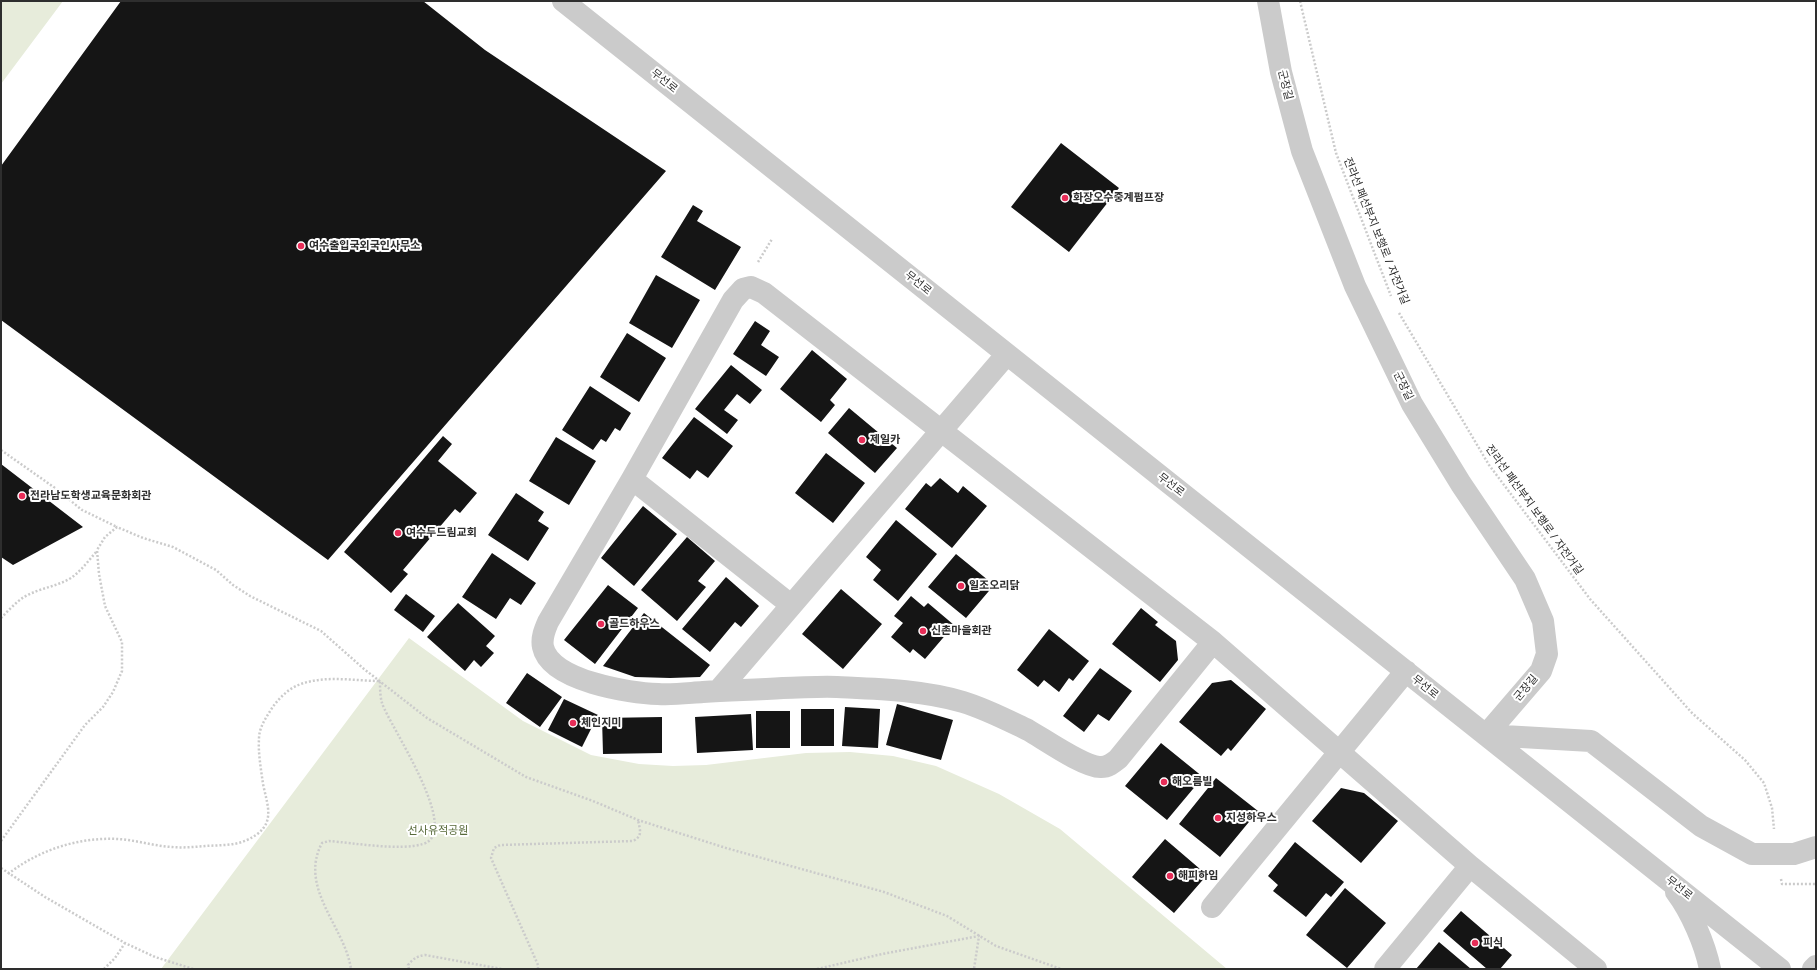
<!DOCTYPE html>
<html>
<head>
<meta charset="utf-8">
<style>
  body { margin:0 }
  #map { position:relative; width:1817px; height:970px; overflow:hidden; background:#fff; font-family:"Noto Sans",sans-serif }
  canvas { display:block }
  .frame { position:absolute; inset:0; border:2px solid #2e2e2e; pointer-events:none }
</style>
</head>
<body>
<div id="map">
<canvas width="1817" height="970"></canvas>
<div class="frame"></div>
</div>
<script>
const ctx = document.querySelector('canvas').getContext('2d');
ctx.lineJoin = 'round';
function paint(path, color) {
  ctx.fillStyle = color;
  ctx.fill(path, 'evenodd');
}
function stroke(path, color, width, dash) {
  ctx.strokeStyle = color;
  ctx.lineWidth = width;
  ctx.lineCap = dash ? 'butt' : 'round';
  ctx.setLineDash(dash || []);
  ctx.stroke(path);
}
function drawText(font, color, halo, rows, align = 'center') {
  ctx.font = font + ' "Noto Sans","Noto Sans KR",sans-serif';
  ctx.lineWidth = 4;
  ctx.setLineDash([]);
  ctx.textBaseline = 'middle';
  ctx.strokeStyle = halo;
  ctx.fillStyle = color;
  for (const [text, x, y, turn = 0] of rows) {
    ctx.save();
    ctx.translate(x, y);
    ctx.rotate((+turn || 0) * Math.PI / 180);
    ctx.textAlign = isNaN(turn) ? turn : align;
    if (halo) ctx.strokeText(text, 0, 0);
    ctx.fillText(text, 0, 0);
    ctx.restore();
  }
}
const green = new Path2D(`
  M 1,1 L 63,1 L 1,84 Z
  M 409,638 L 523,721 L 591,755 L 639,764 L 673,766 L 706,765 L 806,753 L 850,752 L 893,756 L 936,766 L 999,794 L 1060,829 L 1227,969 L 161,969 Z`);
const building = new Path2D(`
  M 121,1 L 423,1 L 485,50 L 666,171 L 328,560 L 1,320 L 1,166 Z
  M 1061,143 L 1119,188 L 1069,252 L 1011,207 Z
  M 693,205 L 703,211 L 697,221 L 741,247 L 715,290 L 661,257 Z
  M 656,275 L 700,300 L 672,348 L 629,323 Z
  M 755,321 L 770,331 L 761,345 L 779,357 L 766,376 L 733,354 Z
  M 627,333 L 666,358 L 639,402 L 600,377 Z
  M 812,350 L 847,379 L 830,400 L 835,405 L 821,422 L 780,389 Z
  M 731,365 L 762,390 L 750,404 L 737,394 L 724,410 L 738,420 L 727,434 L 695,409 Z
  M 590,386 L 631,413 L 620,431 L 615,428 L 606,442 L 601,439 L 593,450 L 562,430 Z
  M 849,408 L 897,448 L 875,473 L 828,433 Z
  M 694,417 L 733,446 L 708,478 L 697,470 L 690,479 L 662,458 Z
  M 443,436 L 452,444 L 438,461 L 477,493 L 460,513 L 455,509 L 403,570 L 408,574 L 391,593 L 344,552 Z
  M 556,437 L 596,461 L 569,505 L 529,481 Z
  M 826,453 L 865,483 L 833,523 L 795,493 Z
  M 1,464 L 83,527 L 13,565 L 1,557 Z
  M 940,478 L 958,493 L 963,486 L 987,506 L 952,548 L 905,509 L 926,483 L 931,487 Z
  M 516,493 L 544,512 L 538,521 L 549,528 L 528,561 L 488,535 Z
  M 643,506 L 677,534 L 634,586 L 601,558 Z
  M 896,520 L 937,554 L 898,601 L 873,580 L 881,570 L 866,557 Z
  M 687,537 L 715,561 L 698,581 L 706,587 L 677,621 L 641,590 Z
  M 492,553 L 536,583 L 521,605 L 510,598 L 496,619 L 462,597 Z
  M 956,554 L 994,585 L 966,618 L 928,587 Z
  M 726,577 L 759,606 L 741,627 L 735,622 L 710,652 L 682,629 Z
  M 608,585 L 638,608 L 595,664 L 564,640 Z
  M 841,589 L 882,624 L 843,669 L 802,634 Z
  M 406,594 L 435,616 L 423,632 L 394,610 Z
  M 911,596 L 924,607 L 928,603 L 954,625 L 925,659 L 913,649 L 910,653 L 891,637 L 903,623 L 894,616 Z
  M 458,603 L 495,636 L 486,646 L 494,653 L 481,667 L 474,660 L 465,671 L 427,637 Z
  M 1141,608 L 1158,622 L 1155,625 L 1176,641 L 1178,660 L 1160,682 L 1112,644 Z
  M 644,613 L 710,665 L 700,677 L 670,678 L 635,677 L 603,666 Z
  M 1049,629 L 1089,661 L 1073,681 L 1069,678 L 1059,692 L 1044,680 L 1038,687 L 1017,670 Z
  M 1100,668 L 1132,691 L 1109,721 L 1098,714 L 1084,732 L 1063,716 Z
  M 527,673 L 562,697 L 540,727 L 506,703 Z
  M 1231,680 L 1266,709 L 1231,751 L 1228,748 L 1221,756 L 1179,722 L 1212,683 Z
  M 564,699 L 598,715 L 582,747 L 548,730 Z
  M 897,704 L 953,720 L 941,760 L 886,745 Z
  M 845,707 L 880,709 L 878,748 L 842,746 Z
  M 801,709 L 834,709 L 834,746 L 801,746 Z
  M 756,711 L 790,711 L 790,748 L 756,748 Z
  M 751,714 L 753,750 L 697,753 L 695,717 Z
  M 662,717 L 662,753 L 603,754 L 602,718 Z
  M 1161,743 L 1203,777 L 1167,820 L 1125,786 Z
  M 1216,778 L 1258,811 L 1220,857 L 1179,824 Z
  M 1341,788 L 1364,793 L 1398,821 L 1361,863 L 1312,821 Z
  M 1165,839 L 1207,875 L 1174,913 L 1132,877 Z
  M 1295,842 L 1344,882 L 1331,897 L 1326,893 L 1306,917 L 1273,891 L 1278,885 L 1268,876 Z
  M 1345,888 L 1386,923 L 1347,968 L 1306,935 Z
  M 1461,911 L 1512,955 L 1500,969 L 1487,969 L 1443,931 Z
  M 1439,942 L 1471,969 L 1416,969 Z`);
const path = new Path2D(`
  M 1300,1 L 1336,153 L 1391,296
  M 758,262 L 772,239
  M 1399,313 L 1489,465 L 1590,599 L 1692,713 L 1745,760 L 1764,783 L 1772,808 L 1774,829
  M 1,450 L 55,488 L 82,510 L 117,527
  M 1,618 C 8,611 16,602 24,597 C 39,588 56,587 71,578 C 81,571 89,560 97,551
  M 1,841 L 85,725 L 103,707 L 113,692 L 122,671 L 122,642 L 105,606 L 99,574 L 97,550 L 105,537 L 117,527 L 143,538 L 173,547 L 216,570 L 233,585 L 250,596 L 321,631 L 364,669 L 427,718 L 526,777 L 593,801 L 638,820 L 726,848 L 884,892 L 947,916 L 996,946 L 1061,969
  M 1,868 L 45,897 L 125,943 L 155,957 L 193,969
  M 8,874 C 39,850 78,837 118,839 C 136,840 154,846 172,847 C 183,848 194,847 205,846 C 219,845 234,846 247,840 C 277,826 268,808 263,784 C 261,769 258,753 259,739 C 259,727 266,718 272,708 C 279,698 289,688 301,684 C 326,675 355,681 380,681 C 380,688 380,696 382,703 C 389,725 463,832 423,844 C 400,851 354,843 329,841 L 322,843 C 298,888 345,927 351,969
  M 1781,879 L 1782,884 L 1816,884
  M 104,969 L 115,958 L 125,943
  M 409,969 L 408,965 C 413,959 417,956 425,955 L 502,969
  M 538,969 L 538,965 L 491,858 L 494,848 L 500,845 L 633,841 C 643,836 640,830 638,820
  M 817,969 L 882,954 L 979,936 L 974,969`);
const minor = new Path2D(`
  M 563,1 L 1780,969
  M 1268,1 L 1281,72 L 1302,151 L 1355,286 L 1412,404 L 1461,484 L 1525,579 L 1543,621 L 1547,654 L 1541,671 L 1486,735
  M 632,479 L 791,605
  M 1213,642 L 1118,759 C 1113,763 1108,767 1101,767 C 1085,768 1044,739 1028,730 C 1007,720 986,709 963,702 C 922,690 879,689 837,687 C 819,686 801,688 783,688 C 756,690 730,690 703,692 C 688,693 673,695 658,694 C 630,693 550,681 543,647 C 541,638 545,629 548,622 L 632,479 L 733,300 L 743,289 L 751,287 L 764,293 L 1213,642 L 1470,866
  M 718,691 L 1007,354
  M 1486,735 L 1591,741 L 1701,826 L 1752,854 L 1794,854 L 1816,847
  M 1676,892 C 1691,912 1705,944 1710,969
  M 1212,907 L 1406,671
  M 1385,969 L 1470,866 L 1596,969
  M 1813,969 L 1816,966`);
const markers = [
  [1065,198,4,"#e82d58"],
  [301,246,4,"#e82d58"],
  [862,440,4,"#e82d58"],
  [22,496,4,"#e82d58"],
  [398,533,4,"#e82d58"],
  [961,586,4,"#e82d58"],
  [601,624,4,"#e82d58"],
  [923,631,4,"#e82d58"],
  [573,723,4,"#e82d58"],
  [1164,782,4,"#e82d58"],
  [1218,818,4,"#e82d58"],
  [1170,876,4,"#e82d58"],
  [1475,943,4,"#e82d58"]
];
const streetNames = [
  ["무선로",664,81,39],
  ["군장길",1285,85,76],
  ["전라선 폐선부지 보행로 / 자전거길",1376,231,68],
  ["무선로",918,283,39],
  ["군장길",1403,386,64],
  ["무선로",1171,485,38],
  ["전라선 폐선부지 보행로 / 자전거길",1534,510,54],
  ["무선로",1425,687,39],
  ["군장길",1526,688,-50],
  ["무선로",1679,888,39]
];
const poiNames = [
  ["화장오수중계펌프장",1073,198],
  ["여수출입국외국인사무소",309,246],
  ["제일카",870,440],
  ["전라남도학생교육문화회관",30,496],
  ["여수두드림교회",406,533],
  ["일조오리닭",969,586],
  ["골드하우스",609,624],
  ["신촌마을회관",931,631],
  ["체인지미",581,723],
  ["해오름빌",1172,782],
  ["지성하우스",1226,818],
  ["해피하임",1178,876],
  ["피식",1483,943]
];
const parkNames = [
  ["선사유적공원",438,831]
];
paint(green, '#e7ecdb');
paint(building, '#151515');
stroke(path, '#cbcbcb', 2.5, [2, 2]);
stroke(minor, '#cbcbcb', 22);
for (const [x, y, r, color] of markers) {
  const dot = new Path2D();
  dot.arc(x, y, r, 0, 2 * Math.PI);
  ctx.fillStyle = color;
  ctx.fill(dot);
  stroke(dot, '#fff', 1.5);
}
drawText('11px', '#2e2e2e', '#fff', streetNames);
drawText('bold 11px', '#2e2e2e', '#fff', poiNames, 'left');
drawText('11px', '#586a3b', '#fff', parkNames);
</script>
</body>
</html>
